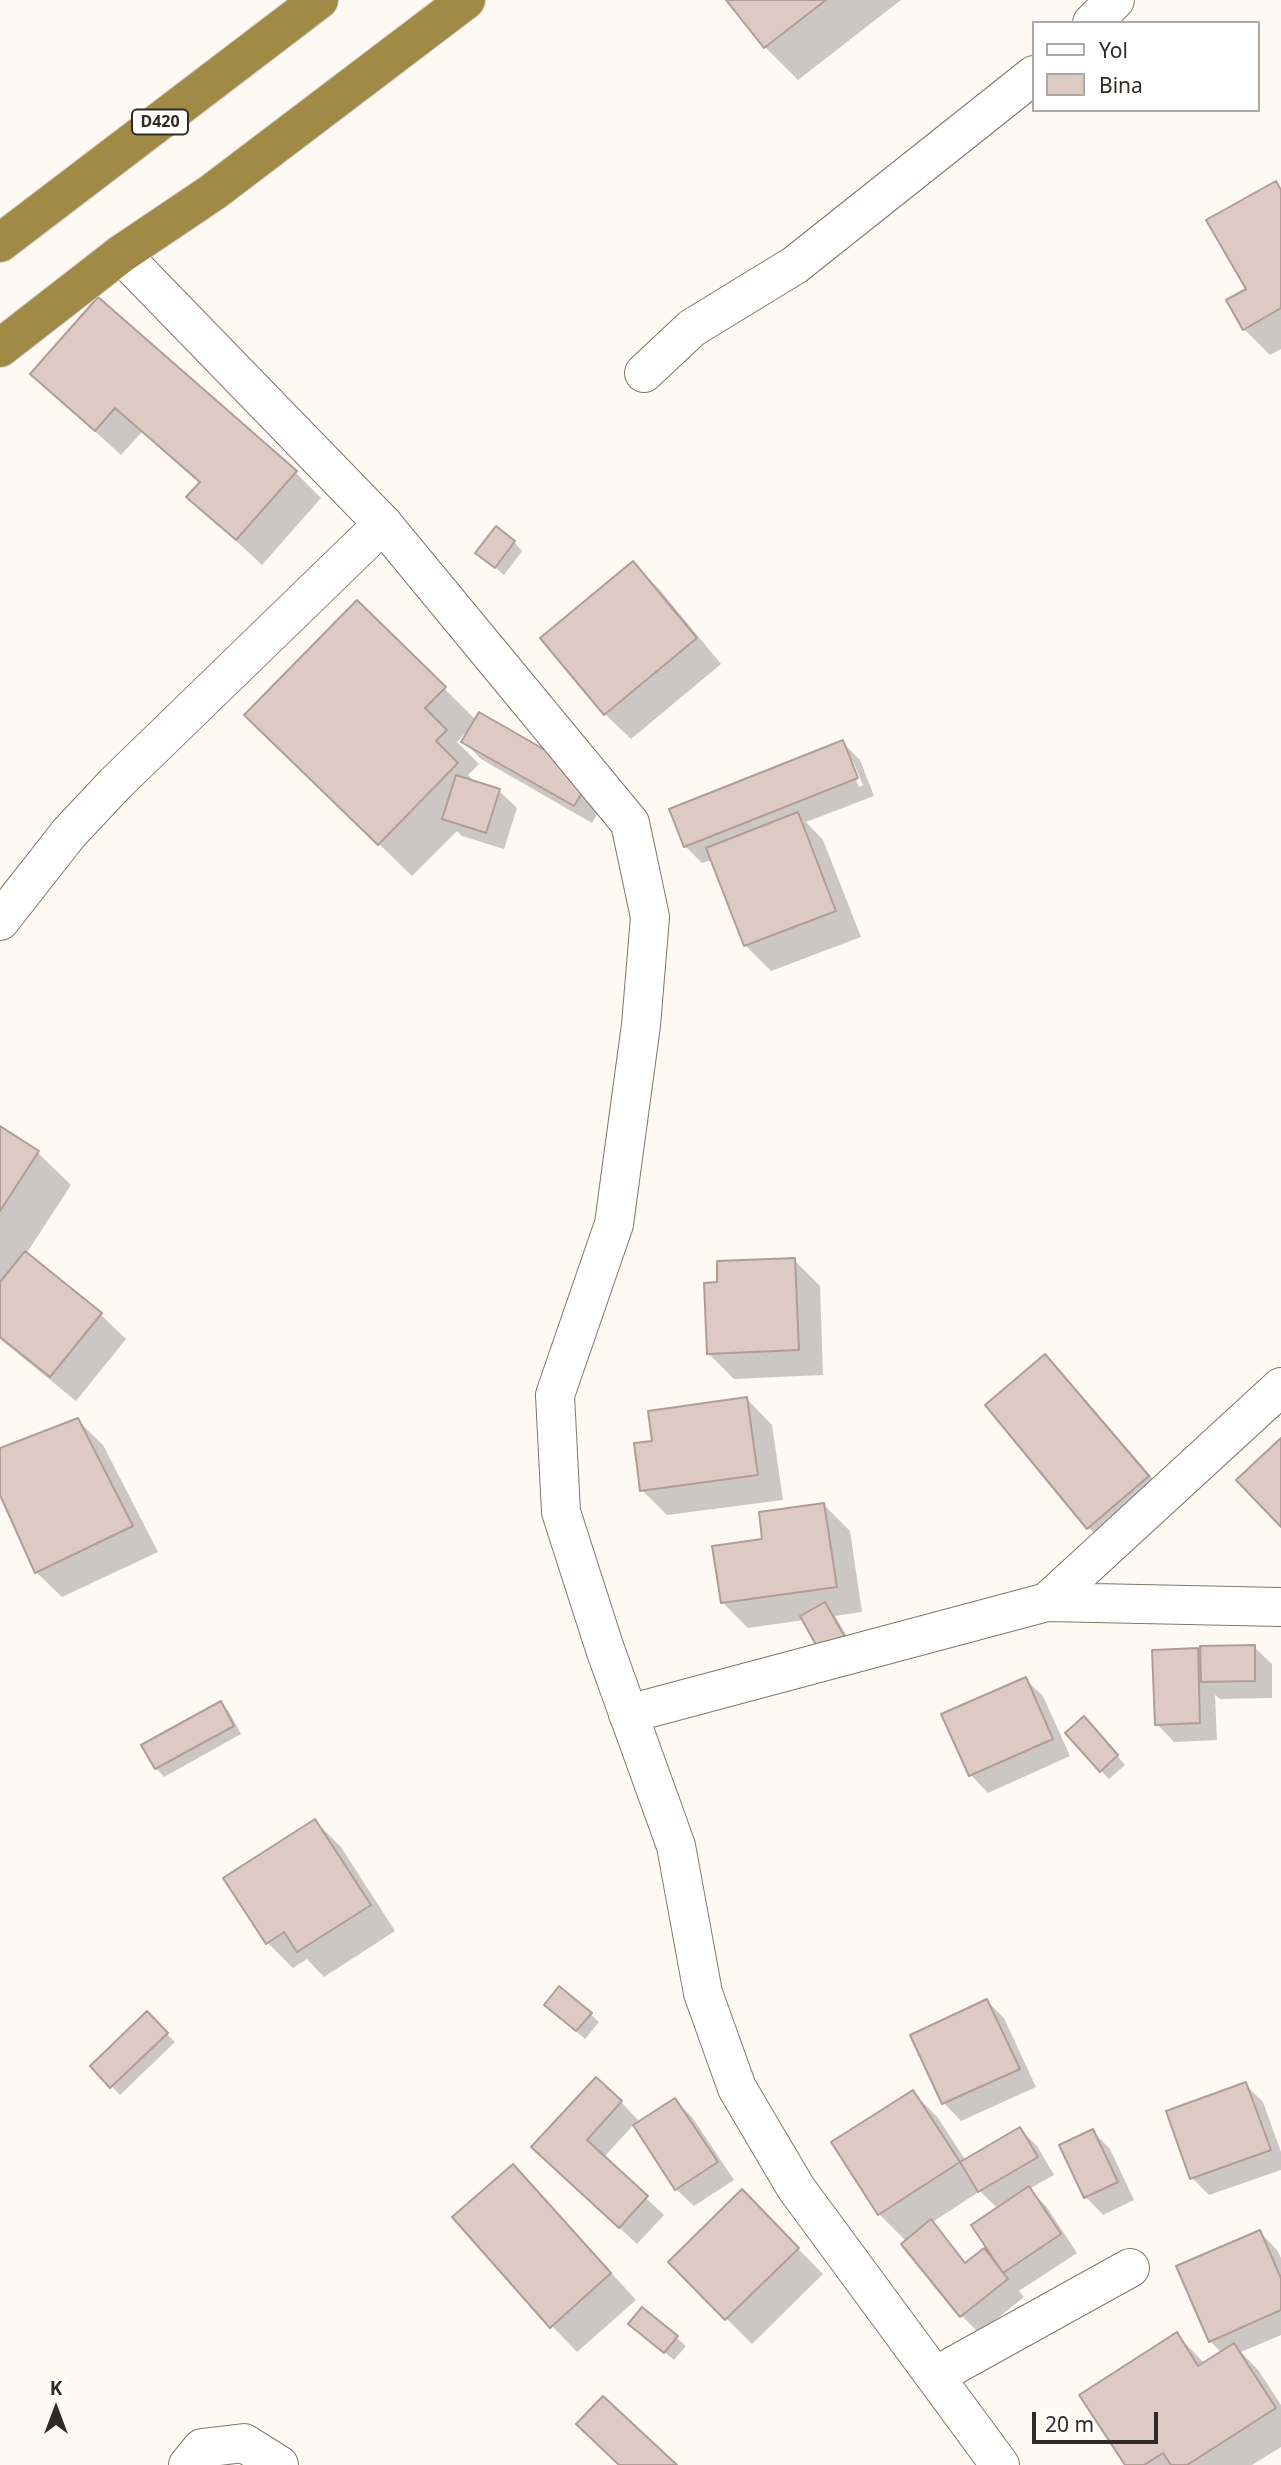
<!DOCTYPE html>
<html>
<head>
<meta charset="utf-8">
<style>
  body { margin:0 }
  #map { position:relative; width:1281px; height:2465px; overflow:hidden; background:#fff9f4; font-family:"Noto Sans",sans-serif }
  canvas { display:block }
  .legend { position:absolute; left:1032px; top:21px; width:228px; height:91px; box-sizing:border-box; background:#fff; border:2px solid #acaaa8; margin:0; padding:9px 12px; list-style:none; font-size:21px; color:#2f2a25 }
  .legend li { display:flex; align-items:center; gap:14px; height:35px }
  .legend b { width:35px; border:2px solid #acaaa8 }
  .north { position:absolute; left:21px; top:2374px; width:70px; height:70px; -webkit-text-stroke:5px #fff; paint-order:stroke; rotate:0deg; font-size:19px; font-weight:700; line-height:28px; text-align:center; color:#2f2a25 }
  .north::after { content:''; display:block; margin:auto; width:24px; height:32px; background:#2f2a25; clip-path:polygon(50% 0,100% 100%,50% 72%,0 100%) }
  .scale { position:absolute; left:1032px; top:2412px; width:126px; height:32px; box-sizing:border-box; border:4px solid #2f2a25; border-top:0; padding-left:9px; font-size:21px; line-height:24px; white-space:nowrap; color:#2f2a25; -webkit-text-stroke:5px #fff; paint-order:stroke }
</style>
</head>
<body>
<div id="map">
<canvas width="1281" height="2465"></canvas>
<ul class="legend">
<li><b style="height:9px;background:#fff"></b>Yol</li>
<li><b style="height:19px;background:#ddcac3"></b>Bina</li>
</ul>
<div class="north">K</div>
<div class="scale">20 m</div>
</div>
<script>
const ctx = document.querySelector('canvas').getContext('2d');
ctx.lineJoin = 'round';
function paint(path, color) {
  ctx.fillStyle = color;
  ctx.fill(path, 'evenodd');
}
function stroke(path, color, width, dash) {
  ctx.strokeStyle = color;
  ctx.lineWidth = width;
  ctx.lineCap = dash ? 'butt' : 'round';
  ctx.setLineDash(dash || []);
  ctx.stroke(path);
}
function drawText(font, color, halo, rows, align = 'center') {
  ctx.font = font + ' "Noto Sans",sans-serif';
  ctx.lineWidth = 6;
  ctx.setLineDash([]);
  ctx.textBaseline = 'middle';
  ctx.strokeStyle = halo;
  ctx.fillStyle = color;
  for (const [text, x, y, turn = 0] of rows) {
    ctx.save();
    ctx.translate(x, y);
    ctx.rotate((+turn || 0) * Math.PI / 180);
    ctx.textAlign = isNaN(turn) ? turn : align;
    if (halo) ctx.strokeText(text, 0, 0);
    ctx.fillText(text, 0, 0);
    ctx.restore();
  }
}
const shadow = new Path2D(`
  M 729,0 L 901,0 L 798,80 L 765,47 Z
  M 1275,183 L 1281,189 L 1281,349 L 1270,355 L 1244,329 L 1248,290 Z
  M 32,374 L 295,472 L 321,498 L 262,565 L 189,497 L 200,484 L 142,432 L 121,455 Z
  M 514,542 L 522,551 L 504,575 L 478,553 Z
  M 633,563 L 659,589 L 721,664 L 631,739 L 605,714 Z
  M 357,602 L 476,720 L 608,796 L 592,823 L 481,759 L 464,742 L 468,730 L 457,742 L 479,764 L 468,775 L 476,783 L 499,791 L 517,808 L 504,849 L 462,836 L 457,831 L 412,876 L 279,747 Z
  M 842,742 L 860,760 L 874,796 L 806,822 L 823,840 L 861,937 L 771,971 L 745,945 L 712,860 L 702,863 L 685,846 ZM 849,761 L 853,761 L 863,785 L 859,787 Z
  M 0,1128 L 38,1153 L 71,1185 L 26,1254 L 100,1314 L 126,1339 L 76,1401 L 0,1339 Z
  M 794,1260 L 820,1286 L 823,1375 L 734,1379 L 708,1353 Z
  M 1045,1357 L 1070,1382 L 1174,1503 L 1114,1553 L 1089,1528 Z
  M 747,1399 L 772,1425 L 783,1500 L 667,1515 L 642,1490 L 654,1442 Z
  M 77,1420 L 103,1445 L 158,1552 L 62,1597 L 36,1572 L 0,1490 L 0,1449 Z
  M 824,1505 L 850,1531 L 862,1612 L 835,1616 L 854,1648 L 804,1620 L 748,1628 L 722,1602 Z
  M 1254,1647 L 1272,1664 L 1272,1698 L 1220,1699 L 1215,1695 L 1217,1740 L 1174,1742 L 1157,1724 L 1197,1649 L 1201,1654 Z
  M 1025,1679 L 1043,1696 L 1070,1756 L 988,1793 L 971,1775 L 944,1715 Z
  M 221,1703 L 229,1712 L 241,1734 L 164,1777 L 156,1768 Z
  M 1092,1726 L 1125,1765 L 1109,1779 L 1101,1771 Z
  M 315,1821 L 341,1847 L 395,1931 L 324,1977 L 307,1959 L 293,1968 L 268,1943 Z
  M 987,2001 L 1004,2018 L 1036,2087 L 961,2121 L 944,2103 L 912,2036 Z
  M 554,2013 L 590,2014 L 599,2022 L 585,2039 Z
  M 147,2014 L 175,2042 L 120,2095 L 92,2066 Z
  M 1245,2084 L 1263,2102 L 1281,2152 L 1281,2170 L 1209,2195 L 1192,2178 Z
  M 913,2092 L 938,2118 L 966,2161 L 1020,2129 L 1037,2146 L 1054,2175 L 1029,2189 L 1046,2206 L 1077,2253 L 1019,2291 L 1024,2297 L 979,2333 L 962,2316 L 903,2244 L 906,2241 L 879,2214 ZM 980,2191 L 998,2209 L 997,2262 L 983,2251 L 967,2264 L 931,2223 Z
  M 675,2100 L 692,2117 L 734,2180 L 694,2206 L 676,2189 Z
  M 621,2102 L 638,2120 L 603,2158 L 664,2215 L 637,2244 L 550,2164 Z
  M 1093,2132 L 1110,2149 L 1134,2200 L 1103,2215 L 1086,2197 L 1061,2146 Z
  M 513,2166 L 636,2300 L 577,2352 L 552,2326 Z
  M 742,2192 L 823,2274 L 752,2344 L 670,2262 Z
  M 1260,2232 L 1277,2250 L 1281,2258 L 1281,2335 L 1241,2352 L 1259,2371 L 1281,2405 L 1281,2447 L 1252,2465 L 1127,2465 L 1177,2335 L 1205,2364 L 1222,2353 L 1210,2341 Z
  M 642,2309 L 686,2346 L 674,2360 L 630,2324 Z`);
const building = new Path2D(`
  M 726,0 L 826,0 L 764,48 Z
  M 1276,181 L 1281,190 L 1281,308 L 1243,330 L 1226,300 L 1246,289 L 1206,220 Z
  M 98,297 L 297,471 L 236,540 L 186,497 L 200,482 L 115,408 L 95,431 L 30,374 Z
  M 496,526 L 515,541 L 495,568 L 475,553 Z
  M 633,561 L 697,638 L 604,715 L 540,638 Z
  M 357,600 L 446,687 L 425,708 L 447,730 L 436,741 L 458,763 L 378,845 L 244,715 Z
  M 479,712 L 592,777 L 574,806 L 461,742 Z
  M 843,740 L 858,778 L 684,847 L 669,809 Z
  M 456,775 L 500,789 L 486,833 L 442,819 Z
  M 798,812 L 836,911 L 744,946 L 706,848 Z
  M 0,1126 L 39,1151 L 0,1211 Z
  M 25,1251 L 102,1313 L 50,1377 L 0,1337 L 0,1282 Z
  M 795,1258 L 799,1350 L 707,1354 L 704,1283 L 717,1282 L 717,1261 Z
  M 1045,1354 L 1149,1476 L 1087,1529 L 985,1405 Z
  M 747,1397 L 758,1475 L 640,1491 L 634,1443 L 652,1441 L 648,1411 Z
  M 78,1418 L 133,1526 L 35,1573 L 0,1495 L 0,1448 Z
  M 1281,1438 L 1281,1527 L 1236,1480 Z
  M 824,1503 L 837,1587 L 721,1603 L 712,1546 L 762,1539 L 759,1512 Z
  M 825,1602 L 846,1639 L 821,1654 L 800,1616 Z
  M 1255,1645 L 1255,1681 L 1201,1682 L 1200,1646 Z
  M 1198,1648 L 1200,1723 L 1155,1725 L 1152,1650 Z
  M 1026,1677 L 1053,1739 L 969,1776 L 941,1714 Z
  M 221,1701 L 234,1726 L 155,1769 L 141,1745 Z
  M 1084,1716 L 1118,1755 L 1100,1772 L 1065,1733 Z
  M 315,1819 L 371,1905 L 297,1952 L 284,1932 L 266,1944 L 223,1878 Z
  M 559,1986 L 592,2013 L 576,2031 L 544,2005 Z
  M 987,1999 L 1020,2069 L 942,2104 L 910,2035 Z
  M 147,2011 L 168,2033 L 110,2088 L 90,2066 Z
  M 596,2077 L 622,2101 L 587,2140 L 648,2196 L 619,2228 L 531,2147 Z
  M 1246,2082 L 1271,2150 L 1190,2179 L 1166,2111 Z
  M 913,2090 L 960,2162 L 878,2215 L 831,2142 Z
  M 675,2098 L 718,2162 L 675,2190 L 633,2125 Z
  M 1020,2127 L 1038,2157 L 978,2192 L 960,2162 Z
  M 1093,2129 L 1118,2182 L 1084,2198 L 1059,2145 Z
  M 513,2164 L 611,2273 L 550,2328 L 452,2217 Z
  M 1029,2186 L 1061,2234 L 1003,2273 L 971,2225 Z
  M 742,2189 L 799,2248 L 725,2320 L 668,2262 Z
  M 931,2219 L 965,2263 L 984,2248 L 1008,2279 L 960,2317 L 901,2244 Z
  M 1260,2230 L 1281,2278 L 1281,2310 L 1209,2342 L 1176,2266 Z
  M 642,2307 L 678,2336 L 664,2353 L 628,2324 Z
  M 1177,2332 L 1198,2366 L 1234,2343 L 1276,2408 L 1187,2465 L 1171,2465 L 1163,2453 L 1144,2465 L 1125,2465 L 1079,2395 Z
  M 603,2396 L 677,2465 L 619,2465 L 576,2424 Z`);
const street = new Path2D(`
  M 1092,23 L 1115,0
  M 644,373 L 692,328 L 795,265 L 1034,75
  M 0,921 L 69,833 L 115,784 L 383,524
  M 1047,1602 L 1281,1387
  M 628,1714 L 1047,1602 L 1281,1607
  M 935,2376 L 1130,2268
  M 188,2465 L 202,2448 L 244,2443 L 279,2465`);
const secondary = new Path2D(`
  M 121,254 L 383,524 L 630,823 L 650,917 L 641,1025 L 614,1224 L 555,1395 L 561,1512 L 605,1649 L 676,1846 L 703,1993 L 737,2088 L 796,2188 L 1000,2465`);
const highway = new Path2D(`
  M 0,243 L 319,0
  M 0,348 L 121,254 L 213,192 L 466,0`);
const shields = [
  [160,122,56]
];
const shieldNames = [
  ["D420",160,122]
];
paint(shadow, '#0003');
paint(building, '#ddcac3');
stroke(building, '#b09d96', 2);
stroke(street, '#83766a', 40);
stroke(secondary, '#83766a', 40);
stroke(highway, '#d5d4d3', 40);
stroke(street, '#fff', 38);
stroke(secondary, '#fff', 38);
stroke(highway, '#a08a45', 38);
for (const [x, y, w] of shields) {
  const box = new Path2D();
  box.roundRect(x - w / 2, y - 12.5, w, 25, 5);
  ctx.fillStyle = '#fff';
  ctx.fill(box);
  stroke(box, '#2f2a25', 2);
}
drawText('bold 16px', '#2f2a25', null, shieldNames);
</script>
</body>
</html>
